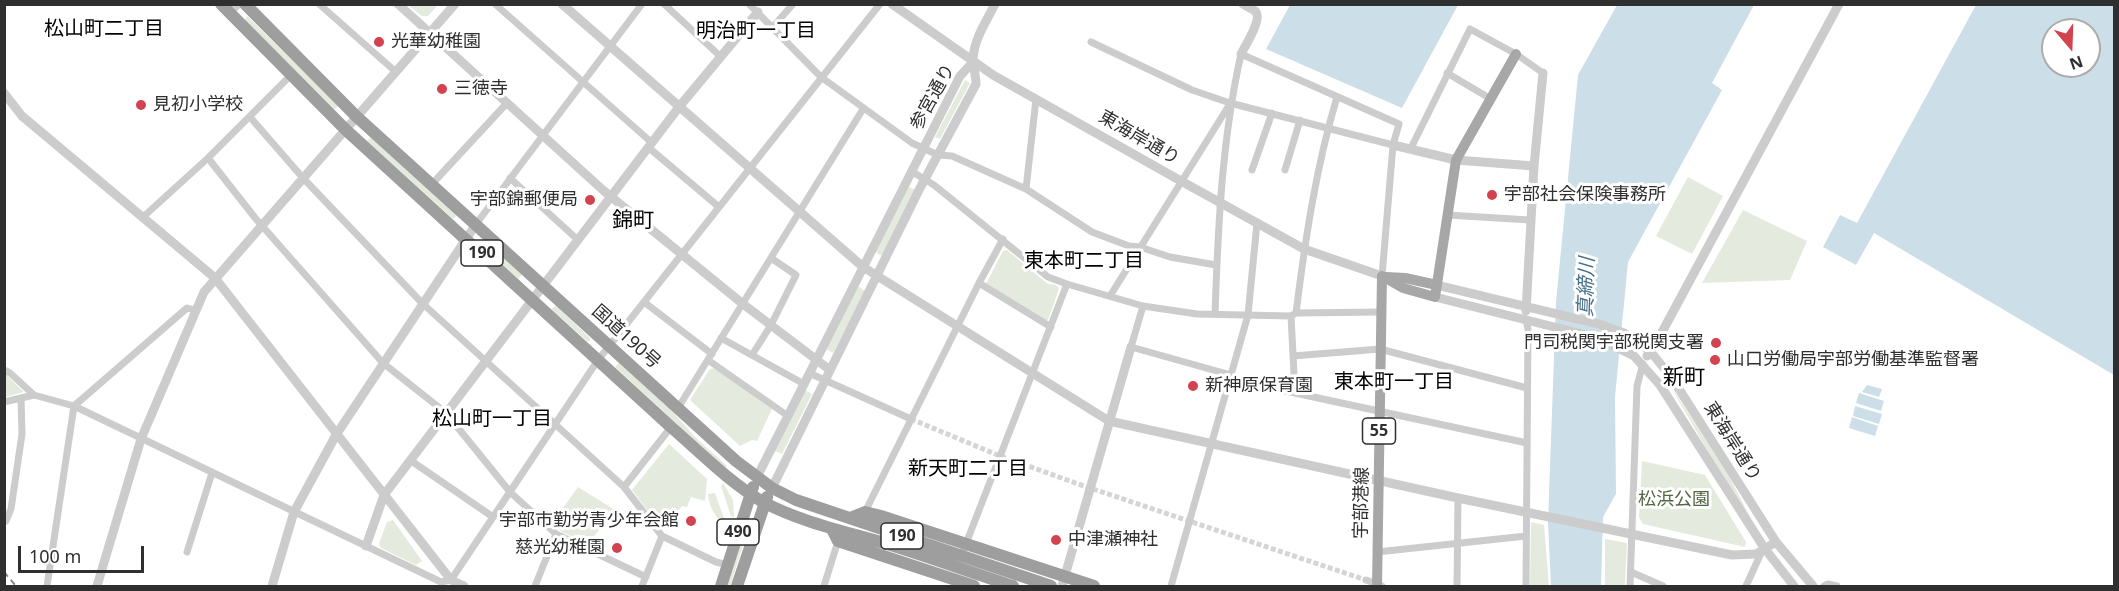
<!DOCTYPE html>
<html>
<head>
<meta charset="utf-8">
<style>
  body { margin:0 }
  #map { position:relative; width:2119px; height:591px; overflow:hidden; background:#fff; font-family:"Noto Sans",sans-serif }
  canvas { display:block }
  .frame { position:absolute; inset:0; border:6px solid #2f2f2f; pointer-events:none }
  .north { position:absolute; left:2041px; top:18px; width:60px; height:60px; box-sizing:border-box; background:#fff; border:2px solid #acacac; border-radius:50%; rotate:161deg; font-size:16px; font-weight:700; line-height:24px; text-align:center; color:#2f2f2f }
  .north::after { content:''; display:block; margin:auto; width:21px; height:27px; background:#d3434f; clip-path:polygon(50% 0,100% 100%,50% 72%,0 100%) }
  .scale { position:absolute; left:18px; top:546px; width:126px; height:27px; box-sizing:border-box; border:3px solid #2f2f2f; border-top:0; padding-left:8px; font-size:18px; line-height:21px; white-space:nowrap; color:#2f2f2f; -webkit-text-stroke:4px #fff; paint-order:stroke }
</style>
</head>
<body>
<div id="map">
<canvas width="2119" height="591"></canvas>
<div class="frame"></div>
<div class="north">N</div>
<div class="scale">100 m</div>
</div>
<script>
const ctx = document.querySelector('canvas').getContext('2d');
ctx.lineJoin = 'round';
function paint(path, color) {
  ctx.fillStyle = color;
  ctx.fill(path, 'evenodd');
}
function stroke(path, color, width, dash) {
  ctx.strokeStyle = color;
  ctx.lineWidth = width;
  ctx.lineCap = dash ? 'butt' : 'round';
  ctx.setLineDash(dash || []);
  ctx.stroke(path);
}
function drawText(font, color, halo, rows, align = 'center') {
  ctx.font = font + ' "Noto Sans","Noto Sans JP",sans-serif';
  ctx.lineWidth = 6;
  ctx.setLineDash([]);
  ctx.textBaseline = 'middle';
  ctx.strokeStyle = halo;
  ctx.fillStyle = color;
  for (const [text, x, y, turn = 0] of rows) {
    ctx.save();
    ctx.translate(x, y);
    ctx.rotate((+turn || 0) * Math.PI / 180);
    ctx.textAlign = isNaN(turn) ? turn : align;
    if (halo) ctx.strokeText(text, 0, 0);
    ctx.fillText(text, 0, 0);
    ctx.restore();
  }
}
const green = new Path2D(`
  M 408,5 L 438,5 L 428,16 L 422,16 Z
  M 247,16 L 338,106 L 334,110 L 245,20 Z
  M 965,80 L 970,83 L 940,139 L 935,137 Z
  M 371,137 L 457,215 L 453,219 L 367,141 Z
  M 1688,177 L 1723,196 L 1692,254 L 1656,236 Z
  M 909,187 L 916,190 L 882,256 L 875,252 Z
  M 1743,210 L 1807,241 L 1790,280 L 1702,283 Z
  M 487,243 L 522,275 L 518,279 L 483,247 Z
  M 1007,250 L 1048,284 L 1056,285 L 1059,289 L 1048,320 L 1043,321 L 986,284 L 1003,251 Z
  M 858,286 L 865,291 L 833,353 L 826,349 Z
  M 556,306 L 590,338 L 590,341 L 587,341 L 551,309 Z
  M 619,363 L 673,412 L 696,438 L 727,466 L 725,468 L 615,367 Z
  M 716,368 L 772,409 L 757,441 L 752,440 L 740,446 L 690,400 L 710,369 Z
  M 5,374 L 24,392 L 5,397 Z
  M 1668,382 L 1729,476 L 1753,523 L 1710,455 Z
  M 805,390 L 812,394 L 782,454 L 775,451 Z
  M 669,444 L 707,479 L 705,501 L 691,497 L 687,507 L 682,506 L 662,530 L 632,490 Z
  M 1642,461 L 1705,475 L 1746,542 L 1745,547 L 1643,524 L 1639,517 Z
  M 723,483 L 733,500 L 734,518 L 731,516 L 721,486 Z
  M 578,487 L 615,510 L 588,544 L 562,532 L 552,523 Z
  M 715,493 L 725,521 L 724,524 C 714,516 709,506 708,494 Z
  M 393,520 L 422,561 L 416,565 L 381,548 L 379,544 L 387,522 Z
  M 1531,522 L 1544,525 L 1549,586 L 1530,586 Z
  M 744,529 L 748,530 L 730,586 L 726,586 Z
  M 1605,539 L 1627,543 L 1625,586 L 1605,586 Z`);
const water = new Path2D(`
  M 1290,5 L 1290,4 L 1458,5 L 1402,108 L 1266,49 Z
  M 1617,5 L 1754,5 L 1712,83 L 1722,90 L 1628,262 L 1615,397 L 1616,494 L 1603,517 L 1601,586 L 1551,586 L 1548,522 L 1556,302 L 1578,75 Z
  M 1976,5 L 2114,5 L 2114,375 L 1874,233 L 1856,265 L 1823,247 L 1840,215 L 1857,223 ZM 2053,30 L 2089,30 L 2089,66 L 2053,66 Z
  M 1867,385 L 1882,389 L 1879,397 L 1862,392 Z
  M 1859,393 L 1884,401 L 1881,411 L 1856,403 Z
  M 1855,406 L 1882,414 L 1879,424 L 1853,416 Z
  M 1852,417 L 1878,426 L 1875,436 L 1849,428 Z`);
const pedestrianTunnel = new Path2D(`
  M 911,419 L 1000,456 L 1084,486 L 1366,580`);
const minor = new Path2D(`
  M 319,4 L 396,72
  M 495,4 L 651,142
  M 664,4 L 721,57
  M 749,4 L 821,77 L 912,143 L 938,155 L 952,156 L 1026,189 L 1092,232 L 1129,246 L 1140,247 L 1170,257 L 1216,265
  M 230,13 L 239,4
  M 772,28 L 793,4
  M 1091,42 L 1192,90 L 1230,103 L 1393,145
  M 1447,73 L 1491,99
  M 250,117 L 303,178 L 422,303 L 624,487 L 662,536 L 716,562 L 728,565
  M 648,147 L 719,207
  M 1411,148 L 1470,29 L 1516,54 L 1543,73
  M 208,158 L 256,219 L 383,363 L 446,413 L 510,492 L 556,534 L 646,577
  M 1252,170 L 1272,113
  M 1285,170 L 1300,120
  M 911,171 L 934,185 L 1048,277 L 1067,284 L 1143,306 L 1197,314 L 1291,316 L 1296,313 L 1380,312
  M 510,178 L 578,240
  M 432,184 L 507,103
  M 1026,189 L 1036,99
  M 1447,215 L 1530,220
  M 142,218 L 208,158 L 291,75
  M 476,224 L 642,4
  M 979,283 L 1051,327
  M 1110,296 L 1228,107
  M 644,302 L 712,354
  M 1143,306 L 1131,347 L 1231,375
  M 1296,313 C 1305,241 1316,167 1337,97
  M 1215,314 C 1218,226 1222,139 1241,54 L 1399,124 L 1393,145 L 1382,276
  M 1291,316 L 1295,393
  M 721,338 L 804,384
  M 752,355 L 771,325 L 796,275 L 771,258
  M 1293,356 L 1380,349 L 1527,388
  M 708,360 L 788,416
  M 4,370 L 10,373 L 34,395
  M 809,373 L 911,419
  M 1230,379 L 1527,443
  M 4,402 L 34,395 L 74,406 L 441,582 L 451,580 L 598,360 L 880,4
  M 678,408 L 863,109
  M 410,460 L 493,517
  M 624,487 L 671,427
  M 865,512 L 979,283 L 1003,239
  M 6,521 L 11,509 L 22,434 L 21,398
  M 187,552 L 212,473
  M 1377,552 L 1526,536
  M 960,559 L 1067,284
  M 1631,572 L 1663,586
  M 1366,580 L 1382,586
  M 47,586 L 74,406 L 187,308 L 194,310
  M 535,586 L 556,534
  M 642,586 L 662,536
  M 824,586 L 838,541
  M 1171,586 L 1248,315 L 1257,223
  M 1457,586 L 1458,498
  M 1526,586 L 1528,329 L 1526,320
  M 1630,586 L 1637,386 L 1643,364
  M 1746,586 L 1762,551
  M 1824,586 L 1828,584 L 1837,586`);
const tertiary = new Path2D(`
  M 398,4 L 604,191 L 743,304 L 830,370
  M 562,4 L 863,267 L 1109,421 L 1458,498 L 1732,555 L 1756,554 L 1776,542
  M 892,4 L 993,75 L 1181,181 L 1304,249 L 1382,276
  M 1241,54 C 1245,46 1262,20 1256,12 C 1253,9 1247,7 1243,4
  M 4,93 L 22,116 L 215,278 L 451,580 L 464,586
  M 1393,145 L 1456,160 L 1534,166 L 1526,311
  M 1534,166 L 1543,73
  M 1437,285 L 1599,324 L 1624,333 L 1650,351 L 1672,378 L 1776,542 L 1813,586
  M 1435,297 L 1598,338 L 1634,356 L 1660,385 L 1765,549 L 1794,586
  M 1647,356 L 1661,334 L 1839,4
  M 757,477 L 960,76 L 973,62
  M 772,488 L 919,190 L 976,84 C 976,75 973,68 973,59 C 974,39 986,22 995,4
  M 366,546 L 384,495 L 679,107 L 758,12
  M 97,586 L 141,439 L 204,292 L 455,4
  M 272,586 L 294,512 L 336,435 L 476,224
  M 1062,586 L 1131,347`);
const primary = new Path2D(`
  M 1382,276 L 1403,288 L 1435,297 L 1456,160 L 1516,54
  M 1386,277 L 1405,278 L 1437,285
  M 1377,586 L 1382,276`);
const trunk = new Path2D(`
  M 221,4 L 346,130 L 671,427 C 701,453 729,482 763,502 C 801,522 843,531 884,543 C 927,556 970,572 1013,586
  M 245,4 L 357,117 L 736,461 L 772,488 L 796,500 L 1051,586
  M 850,518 L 865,512 L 881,516 L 1094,586
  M 832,529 L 838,541 L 974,586
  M 721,586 L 753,487
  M 737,586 L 767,497`);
const rail = new Path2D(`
  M 4,572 L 16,586`);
const markers = [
  [379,42,6,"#d3434f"],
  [442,89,6,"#d3434f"],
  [141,105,6,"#d3434f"],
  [1492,195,6,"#d3434f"],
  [590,200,6,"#d3434f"],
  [1716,343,6,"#d3434f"],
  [1715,360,6,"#d3434f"],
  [1193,386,6,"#d3434f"],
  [691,521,6,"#d3434f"],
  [1056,540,6,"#d3434f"],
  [617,548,6,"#d3434f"]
];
const shields = [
  [482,253,42],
  [1379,431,33],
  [738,532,42],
  [902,536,42]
];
const shieldNames = [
  ["190",482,253],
  ["55",1379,431],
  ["490",738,532],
  ["190",902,536]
];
const poiNames = [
  ["光華幼稚園",391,42],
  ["三徳寺",454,89],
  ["見初小学校",153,105],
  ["宇部社会保険事務所",1504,195],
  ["宇部錦郵便局",578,200,"right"],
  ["門司税関宇部税関支署",1704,343,"right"],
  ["山口労働局宇部労働基準監督署",1727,360],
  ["新神原保育園",1205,386],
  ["宇部市勤労青少年会館",679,521,"right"],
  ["中津瀬神社",1068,540],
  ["慈光幼稚園",605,548,"right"]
];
const streetNames = [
  ["参宮通り",933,97,-61],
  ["東海岸通り",1139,138,30],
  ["国道190号",626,337,42],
  ["東海岸通り",1732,442,58],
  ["宇部港線",1362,503,-89]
];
const parkNames = [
  ["松浜公園",1674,500]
];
const neighbourhoodNames = [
  ["松山町二丁目",104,29],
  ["明治町一丁目",756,31],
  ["東本町二丁目",1084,261],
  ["東本町一丁目",1394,382],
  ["松山町一丁目",492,419],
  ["新天町二丁目",968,469]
];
const waterNames = [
  ["真締川",1587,287,-88]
];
const quarterNames = [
  ["錦町",633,221],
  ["新町",1684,378]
];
paint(green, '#e5eade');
paint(water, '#ccdee8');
stroke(pedestrianTunnel, '#d5d5d5', 5, [5, 2.5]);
stroke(minor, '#ccc', 7);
stroke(tertiary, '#ccc', 9);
stroke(primary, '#a7a7a7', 10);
stroke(trunk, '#9e9e9e', 12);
stroke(rail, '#848484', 2, [6, 4.5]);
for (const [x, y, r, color] of markers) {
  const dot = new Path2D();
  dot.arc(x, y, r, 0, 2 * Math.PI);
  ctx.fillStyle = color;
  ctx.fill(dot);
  stroke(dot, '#fff', 2);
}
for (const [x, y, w] of shields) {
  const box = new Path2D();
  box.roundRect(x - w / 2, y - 13, w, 26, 4.5);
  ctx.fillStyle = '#fff';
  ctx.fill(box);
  stroke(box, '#2f2f2f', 1.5);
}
drawText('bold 16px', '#2f2f2f', null, shieldNames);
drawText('18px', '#2f2f2f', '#fff', poiNames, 'left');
drawText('18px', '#2f2f2f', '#fff', streetNames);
drawText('18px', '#526641', '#fff', parkNames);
drawText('20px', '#000', '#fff', neighbourhoodNames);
drawText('italic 20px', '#456f89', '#fff', waterNames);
drawText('21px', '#000', '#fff', quarterNames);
</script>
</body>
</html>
